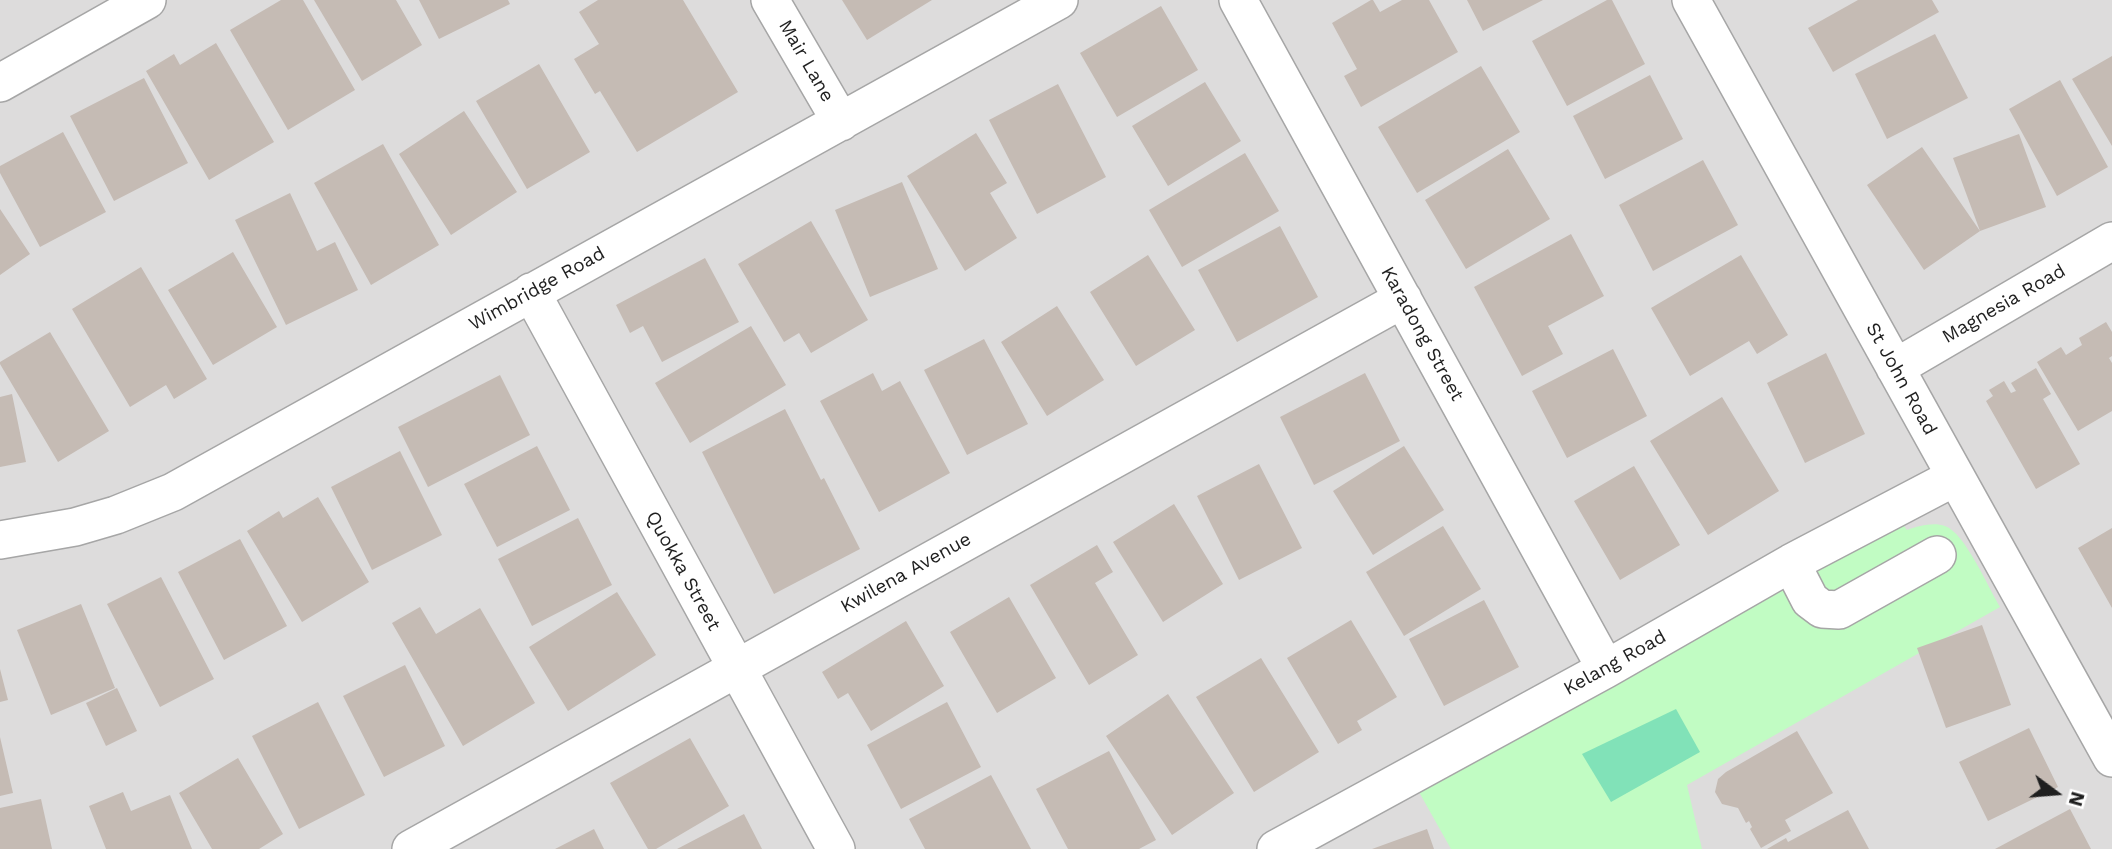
<!DOCTYPE html>
<html>
<head>
<meta charset="utf-8">
<style>
  body { margin:0 }
  #map { position:relative; width:2112px; height:849px; overflow:hidden; background:#f0ece5; font-family:"Work Sans",sans-serif }
  canvas { display:block }
  .north { position:absolute; left:2021px; top:758px; width:70px; height:70px; -webkit-text-stroke:5px #fff; paint-order:stroke; rotate:106deg; font-size:19px; font-weight:700; line-height:28px; text-align:center; color:#1f1f1f }
  .north::after { content:''; display:block; margin:auto; width:24px; height:32px; background:#1f1f1f; clip-path:polygon(50% 0,100% 100%,50% 72%,0 100%) }
</style>
</head>
<body>
<div id="map">
<canvas width="2112" height="849"></canvas>
<div class="north">N</div>
</div>
<script>
const ctx = document.querySelector('canvas').getContext('2d');
ctx.lineJoin = 'round';
function paint(path, color) {
  ctx.fillStyle = color;
  ctx.fill(path, 'evenodd');
}
function stroke(path, color, width, dash) {
  ctx.strokeStyle = color;
  ctx.lineWidth = width;
  ctx.lineCap = dash ? 'butt' : 'round';
  ctx.setLineDash(dash || []);
  ctx.stroke(path);
}
function drawText(font, color, halo, rows, align = 'center') {
  ctx.font = font + ' "Work Sans",sans-serif';
  ctx.lineWidth = 5;
  ctx.setLineDash([]);
  ctx.textBaseline = 'middle';
  ctx.strokeStyle = halo;
  ctx.fillStyle = color;
  for (const [text, x, y, turn = 0] of rows) {
    ctx.save();
    ctx.translate(x, y);
    ctx.rotate((+turn || 0) * Math.PI / 180);
    ctx.textAlign = isNaN(turn) ? turn : align;
    if (halo) ctx.strokeText(text, 0, 0);
    ctx.fillText(text, 0, 0);
    ctx.restore();
  }
}
const residential = new Path2D(`
  M 0,0 L 2112,0 L 2112,849 L 0,849 Z`);
const park = new Path2D(`
  M 1892,510 L 1907,530 C 1919,526 1933,522 1945,526 C 1965,533 1988,587 2000,607 L 1687,785 L 1702,849 L 1451,849 L 1410,776 Z`);
const pitch = new Path2D(`
  M 1676,709 L 1700,752 L 1611,802 L 1582,754 Z`);
const building = new Path2D(`
  M 281,0 L 303,0 L 355,90 L 288,130 L 230,30 Z
  M 314,0 L 396,0 L 422,45 L 362,81 Z
  M 419,0 L 508,0 L 510,4 L 439,39 Z
  M 598,0 L 683,0 L 738,92 L 637,152 L 600,91 L 595,94 L 574,59 L 599,44 L 579,12 Z
  M 842,0 L 932,0 L 867,40 Z
  M 1371,0 L 1373,0 L 1380,12 L 1402,0 L 1429,0 L 1458,52 L 1361,107 L 1344,76 L 1357,69 L 1332,23 Z
  M 1467,0 L 1543,0 L 1483,31 Z
  M 1607,0 L 1612,0 L 1645,64 L 1567,106 L 1532,41 Z
  M 1858,0 L 1932,0 L 1939,12 L 1833,72 L 1808,28 Z
  M 1161,6 L 1198,70 L 1117,117 L 1080,53 Z
  M 1935,34 L 1968,98 L 1887,139 L 1855,74 Z
  M 216,43 L 274,142 L 209,180 L 146,71 L 174,54 L 180,65 Z
  M 2112,56 L 2112,146 L 2072,79 Z
  M 539,64 L 590,152 L 527,189 L 476,101 Z
  M 1481,66 L 1520,132 L 1417,193 L 1378,127 Z
  M 1650,75 L 1683,139 L 1605,179 L 1573,116 Z
  M 144,78 L 188,163 L 114,201 L 70,116 Z
  M 2060,80 L 2108,167 L 2057,196 L 2009,109 Z
  M 1205,82 L 1241,141 L 1168,186 L 1132,126 Z
  M 1058,84 L 1106,177 L 1037,214 L 989,120 Z
  M 464,111 L 517,192 L 451,235 L 399,154 Z
  M 63,132 L 106,212 L 40,247 L 0,173 L 0,166 Z
  M 976,133 L 1007,183 L 990,193 L 1017,238 L 965,271 L 907,176 Z
  M 2019,134 L 2046,207 L 1980,231 L 1953,158 Z
  M 383,144 L 439,245 L 371,285 L 314,183 Z
  M 1922,147 L 1980,231 L 1924,270 L 1867,185 Z
  M 1508,149 L 1550,219 L 1466,269 L 1425,200 Z
  M 1245,153 L 1279,211 L 1182,267 L 1149,210 Z
  M 1703,160 L 1738,225 L 1653,271 L 1619,205 Z
  M 902,182 L 938,269 L 870,297 L 835,210 Z
  M 290,193 L 317,251 L 335,242 L 358,290 L 286,325 L 235,220 Z
  M 0,209 L 30,254 L 0,275 Z
  M 811,221 L 868,320 L 811,353 L 799,333 L 784,342 L 738,264 Z
  M 1280,226 L 1318,297 L 1237,342 L 1198,270 Z
  M 1571,234 L 1604,296 L 1548,326 L 1563,354 L 1522,376 L 1474,287 Z
  M 233,252 L 277,327 L 213,365 L 168,290 Z
  M 1148,255 L 1195,330 L 1136,366 L 1090,292 Z
  M 1741,255 L 1788,335 L 1757,354 L 1749,341 L 1690,376 L 1651,308 Z
  M 705,258 L 739,322 L 662,362 L 643,326 L 630,333 L 616,305 Z
  M 141,267 L 207,379 L 174,399 L 166,385 L 130,407 L 72,309 Z
  M 1057,306 L 1104,380 L 1047,416 L 1001,342 Z
  M 2106,322 L 2112,332 L 2112,356 L 2109,358 L 2112,363 L 2112,411 L 2078,431 L 2037,362 L 2061,347 L 2066,355 L 2082,345 L 2079,338 Z
  M 751,326 L 786,385 L 690,443 L 655,383 Z
  M 50,332 L 109,431 L 58,462 L 0,364 L 0,362 Z
  M 984,339 L 1028,424 L 967,455 L 924,370 Z
  M 1613,349 L 1647,416 L 1567,458 L 1532,391 Z
  M 1826,353 L 1865,434 L 1805,463 L 1767,383 Z
  M 2036,368 L 2051,394 L 2043,399 L 2080,464 L 2036,489 L 1986,401 L 1993,396 L 1989,390 L 2004,381 L 2011,393 L 2016,391 L 2011,383 Z
  M 873,373 L 882,391 L 900,381 L 950,473 L 879,512 L 820,401 Z
  M 1365,373 L 1400,441 L 1314,485 L 1280,417 Z
  M 500,375 L 530,435 L 428,487 L 398,427 Z
  M 12,394 L 26,462 L 0,467 L 0,397 Z
  M 1722,397 L 1779,491 L 1708,535 L 1650,441 Z
  M 785,409 L 821,480 L 824,478 L 860,549 L 774,594 L 702,452 Z
  M 537,446 L 570,510 L 497,547 L 464,484 Z
  M 1404,446 L 1444,510 L 1373,555 L 1333,491 Z
  M 400,451 L 442,535 L 372,570 L 331,487 Z
  M 1259,464 L 1302,548 L 1239,580 L 1197,496 Z
  M 1634,466 L 1680,545 L 1620,580 L 1574,501 Z
  M 318,497 L 369,582 L 302,622 L 247,531 L 279,511 L 283,518 Z
  M 1174,504 L 1223,584 L 1163,622 L 1113,542 Z
  M 578,518 L 612,585 L 532,626 L 498,559 Z
  M 1443,526 L 1481,589 L 1404,636 L 1366,572 Z
  M 2112,528 L 2112,608 L 2078,548 Z
  M 240,539 L 287,626 L 224,660 L 178,572 Z
  M 1097,545 L 1113,572 L 1095,583 L 1138,655 L 1089,685 L 1030,585 Z
  M 161,577 L 214,679 L 160,707 L 107,604 Z
  M 617,592 L 656,655 L 568,711 L 529,647 Z
  M 1009,597 L 1056,678 L 997,713 L 950,632 Z
  M 1484,600 L 1519,667 L 1444,706 L 1409,639 Z
  M 81,604 L 115,688 L 51,715 L 17,630 Z
  M 420,607 L 436,634 L 480,608 L 535,703 L 463,746 L 392,623 Z
  M 1351,620 L 1397,697 L 1357,721 L 1362,730 L 1338,744 L 1287,658 Z
  M 906,621 L 944,686 L 871,731 L 848,693 L 838,699 L 822,672 Z
  M 1982,625 L 2011,705 L 1946,728 L 1917,648 Z
  M 1261,658 L 1319,752 L 1254,792 L 1196,697 Z
  M 405,665 L 445,746 L 384,777 L 343,696 Z
  M 0,669 L 8,700 L 0,702 Z
  M 117,688 L 137,731 L 106,746 L 86,703 Z
  M 1168,694 L 1234,793 L 1172,835 L 1106,736 Z
  M 318,702 L 365,795 L 299,829 L 252,736 Z
  M 947,702 L 981,767 L 901,809 L 867,745 Z
  M 2029,728 L 2058,787 L 1988,821 L 1959,762 Z
  M 1797,731 L 1833,793 L 1785,820 L 1791,831 L 1761,848 L 1750,829 L 1752,827 L 1749,821 L 1746,823 L 1738,808 L 1722,804 L 1715,792 L 1718,779 L 1726,772 Z
  M 0,737 L 13,793 L 0,796 Z
  M 690,738 L 729,806 L 656,849 L 648,849 L 610,783 Z
  M 1109,751 L 1156,840 L 1139,849 L 1068,849 L 1036,789 Z
  M 238,758 L 283,834 L 259,849 L 212,849 L 179,793 Z
  M 991,775 L 1031,849 L 925,849 L 909,819 Z
  M 123,792 L 131,811 L 170,795 L 192,849 L 106,849 L 89,806 Z
  M 41,799 L 52,849 L 0,849 L 0,808 Z
  M 2070,809 L 2091,849 L 1995,849 Z
  M 1848,810 L 1869,849 L 1767,849 L 1786,838 L 1788,842 Z
  M 744,814 L 762,849 L 677,849 Z
  M 594,829 L 604,849 L 555,849 Z
  M 1427,829 L 1434,849 L 1372,849 Z`);
const minor = new Path2D(`
  M 770,0 L 841,122
  M 1238,0 L 1606,669
  M 1691,0 L 2112,758
  M 0,83 L 147,0
  M 531,292 L 836,849
  M 1895,368 L 2112,241
  M 0,540 L 75,527 L 116,515 L 173,492 L 1059,0
  M 1791,563 L 1810,600 L 1822,609 L 1839,610 L 1937,555
  M 411,849 L 1403,299
  M 1276,849 L 1606,669 L 1791,563 L 1955,477`);
const streetNames = [
  ["Mair Lane",806,61,60],
  ["Wimbridge Road",537,289,-29],
  ["Magnesia Road",2004,304,-30],
  ["Karadong Street",1422,334,61],
  ["St John Road",1901,379,61],
  ["Quokka Street",683,571,61],
  ["Kwilena Avenue",906,573,-29],
  ["Kelang Road",1615,663,-29]
];
paint(residential, '#dddcdc');
paint(park, '#c1fcc3');
paint(pitch, '#81e2b8');
paint(building, '#c5bbb4');
stroke(minor, '#a6a6a6', 40);
stroke(minor, '#fff', 37);
drawText('19px', '#1f1f1f', '#fff', streetNames);
</script>
</body>
</html>
